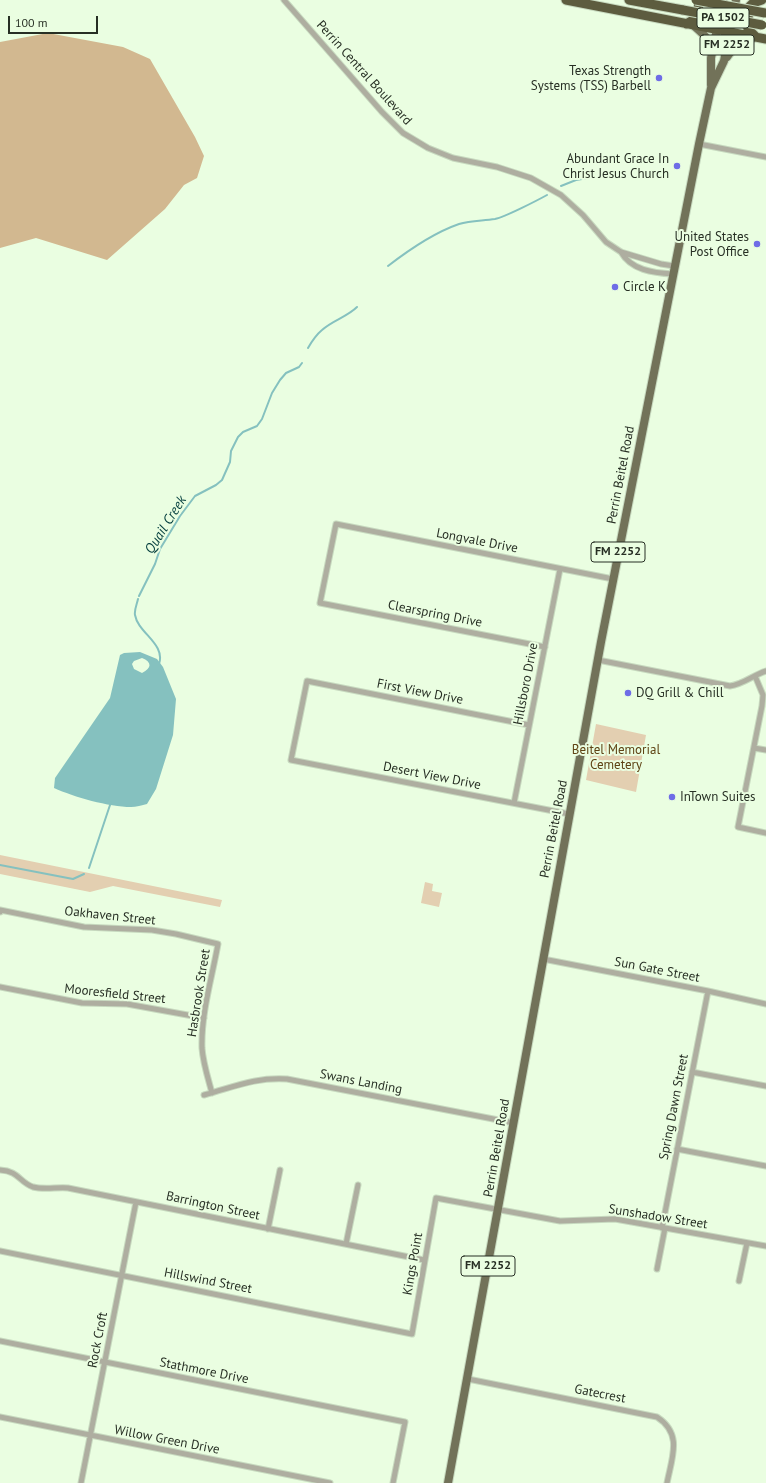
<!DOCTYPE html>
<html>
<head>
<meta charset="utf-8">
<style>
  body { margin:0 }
  #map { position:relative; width:766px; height:1483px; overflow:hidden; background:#eafee1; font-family:"PT Sans",sans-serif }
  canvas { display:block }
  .scale { position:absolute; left:8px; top:16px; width:90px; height:18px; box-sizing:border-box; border:2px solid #272f24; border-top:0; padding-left:5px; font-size:12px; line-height:14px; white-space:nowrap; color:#272f24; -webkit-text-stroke:3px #eafee1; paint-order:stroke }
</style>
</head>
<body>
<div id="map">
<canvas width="766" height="1483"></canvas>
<div class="scale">100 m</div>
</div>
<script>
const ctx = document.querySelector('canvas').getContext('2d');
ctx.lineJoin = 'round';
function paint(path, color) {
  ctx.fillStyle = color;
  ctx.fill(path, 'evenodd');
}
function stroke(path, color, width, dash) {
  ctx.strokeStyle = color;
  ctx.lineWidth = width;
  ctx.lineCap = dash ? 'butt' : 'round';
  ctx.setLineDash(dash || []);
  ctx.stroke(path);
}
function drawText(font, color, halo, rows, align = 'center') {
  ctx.font = font + ' "PT Sans",sans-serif';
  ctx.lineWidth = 4;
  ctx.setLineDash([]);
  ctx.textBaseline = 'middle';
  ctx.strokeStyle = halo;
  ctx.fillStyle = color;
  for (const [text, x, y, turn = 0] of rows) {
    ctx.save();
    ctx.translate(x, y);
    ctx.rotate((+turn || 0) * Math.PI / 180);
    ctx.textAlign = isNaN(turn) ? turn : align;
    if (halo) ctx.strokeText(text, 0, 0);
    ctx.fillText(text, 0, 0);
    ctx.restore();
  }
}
const green = new Path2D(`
  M 596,724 L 646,735 L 636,792 L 586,780 Z
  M 0,855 L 222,900 L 220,907 L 113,886 L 90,892 L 0,874 Z
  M 425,882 L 433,884 L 432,891 L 442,893 L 439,907 L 421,903 Z`);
const forest = new Path2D(`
  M 48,33 L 123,47 L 150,59 L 195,137 L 204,156 L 197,178 L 184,185 L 165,209 L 107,260 L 36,238 L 0,248 L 0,42 Z`);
const water = new Path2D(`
  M 140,652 L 157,659 L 163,667 L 176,699 L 173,735 L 156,789 L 147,804 C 142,805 136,807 131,807 C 109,807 74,797 54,788 L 55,778 L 110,698 L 120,655 L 124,653 ZM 142,658 C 152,662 152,668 142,673 L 134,669 L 132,664 L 134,661 Z`);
const stream = new Path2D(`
  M 561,186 L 576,180 L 588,178
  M 388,266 C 410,249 433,233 459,224 C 471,220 483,221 495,219 C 505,217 538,200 547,195
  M 308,348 C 312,341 316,335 322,330 C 333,320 347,317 357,307
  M 139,596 L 155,564 L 160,549 L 180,516 L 195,496 L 216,485 L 222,480 L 230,462 L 231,451 L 238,437 L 243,432 L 257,426 L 262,419 L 272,393 L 280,380 L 286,373 L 299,367 L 302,363
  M 138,599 C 137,604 134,610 135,615 C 138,633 166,644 159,664
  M 0,865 L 73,879 L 84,874
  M 89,868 L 111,802`);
const street = new Path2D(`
  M 284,0 L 382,112 L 403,133 L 428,148 L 453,158 L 497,167 L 531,178 L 561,195 L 583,215 L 606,242 L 621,252 L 661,264 L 674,266
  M 699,144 L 766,157
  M 621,252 C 631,270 653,273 673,274
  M 545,647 L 320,603 L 336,524 L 613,579
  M 598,660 L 730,686 C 744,684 753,675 766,671
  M 755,676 L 763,695 L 762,706 L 738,827 L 766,833
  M 529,725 L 307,681 L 291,760 L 569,814
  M 754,748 L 766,750
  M 514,803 L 560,569
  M 0,912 L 0,910 L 84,927 L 152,930 L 176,934 L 218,944 C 212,978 201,1013 202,1048 C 203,1063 208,1078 212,1093
  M 543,959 L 708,991 L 766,1004
  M 0,987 L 82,1003 L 127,1004 L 204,1018
  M 692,1072 L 766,1086
  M 204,1095 C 234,1087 255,1077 287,1079 L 514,1123
  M 677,1149 L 766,1166
  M 0,1170 C 19,1171 19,1182 33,1187 C 44,1190 57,1187 68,1188 L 424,1260
  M 662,1228 L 708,991
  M 268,1229 L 280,1170
  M 346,1244 L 358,1185
  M 0,1251 L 412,1334 L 436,1198 L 560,1221 L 615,1219 L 766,1246
  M 657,1269 L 665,1228
  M 739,1281 L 747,1243
  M 0,1341 L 405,1422 L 393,1483
  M 468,1379 L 657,1417 C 683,1434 672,1457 667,1483
  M 0,1417 L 330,1483
  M 81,1483 L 136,1202`);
const primary = new Path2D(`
  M 694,26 C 702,33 708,38 713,48
  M 727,57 C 735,45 742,41 756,37
  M 711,85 L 711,58 L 723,0
  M 448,1483 L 601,642 L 699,144 L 711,88 L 724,61 L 736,0`);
const highway = new Path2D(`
  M 566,0 L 766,39
  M 629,0 L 683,10
  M 686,24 L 696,18 L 700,0
  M 756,37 L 748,29 L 747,24 L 750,6 L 753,3 L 762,0`);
const highwayBridge = new Path2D(`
  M 696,0 L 765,13
  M 683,10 L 762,25`);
const markers = [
  [659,78,4,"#6e6ce6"],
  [677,166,4,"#6e6ce6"],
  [757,244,4,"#6e6ce6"],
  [615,287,4,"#6e6ce6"],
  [628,693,4,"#6e6ce6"],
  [672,797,4,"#6e6ce6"]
];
const shields = [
  [723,18,52],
  [727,45,54],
  [618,552,54],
  [488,1266,54]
];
const shieldNames = [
  ["PA 1502",723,18],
  ["FM 2252",727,45],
  ["FM 2252",618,552],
  ["FM 2252",488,1266]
];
const poiNames = [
  ["Texas Strength",651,71],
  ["Systems (TSS) Barbell",651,86],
  ["Abundant Grace In",669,159],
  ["Christ Jesus Church",669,174],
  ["United States",749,237],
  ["Post Office",749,252],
  ["Circle K",623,287,"left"],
  ["DQ Grill & Chill",636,693,"left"],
  ["InTown Suites",680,797,"left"]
];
const streetNames = [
  ["Perrin Central Boulevard",364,73,48],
  ["Perrin Beitel Road",621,475,-79],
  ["Longvale Drive",477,541,11],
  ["Clearspring Drive",435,614,11],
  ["Hillsboro Drive",526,684,-79],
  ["First View Drive",420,692,11],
  ["Desert View Drive",432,776,11],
  ["Perrin Beitel Road",554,829,-79],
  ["Oakhaven Street",110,916,6],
  ["Sun Gate Street",657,970,11],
  ["Hasbrook Street",199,993,-81],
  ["Mooresfield Street",115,994,6],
  ["Swans Landing",361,1082,11],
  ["Spring Dawn Street",674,1107,-79],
  ["Perrin Beitel Road",497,1148,-80],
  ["Barrington Street",213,1206,12],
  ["Sunshadow Street",658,1217,9],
  ["Kings Point",413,1264,-80],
  ["Hillswind Street",208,1281,11],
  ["Rock Croft",98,1340,-79],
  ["Stathmore Drive",204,1371,11],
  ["Gatecrest",600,1394,11],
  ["Willow Green Drive",167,1440,11]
];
const parkNames = [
  ["Beitel Memorial",616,750],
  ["Cemetery",616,765]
];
const waterNames = [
  ["Quail Creek",166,525,-58]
];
paint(green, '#e3cfb1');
paint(forest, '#d2b890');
paint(water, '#85c1bf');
stroke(stream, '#85c1bf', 2);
stroke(street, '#c7d9bf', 7);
stroke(primary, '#c7d9bf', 10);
stroke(highway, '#c7d9bf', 11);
stroke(street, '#aeaea0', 5);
stroke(primary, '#727259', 8);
stroke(highway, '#5d5c3f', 9);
stroke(highwayBridge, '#c7d9bf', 11, []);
stroke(highwayBridge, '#5d5c3f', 9);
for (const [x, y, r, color] of markers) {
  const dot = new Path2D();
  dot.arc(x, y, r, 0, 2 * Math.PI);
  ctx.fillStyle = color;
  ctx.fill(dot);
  stroke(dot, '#eafee1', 1.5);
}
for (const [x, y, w] of shields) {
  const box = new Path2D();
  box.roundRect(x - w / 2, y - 10, w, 20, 3);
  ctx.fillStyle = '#eafee1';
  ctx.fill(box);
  stroke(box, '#272f24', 1);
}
drawText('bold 12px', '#272f24', null, shieldNames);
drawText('13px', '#272f24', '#eafee1', poiNames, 'right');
drawText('13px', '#272f24', '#eafee1', streetNames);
drawText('13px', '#5f4314', '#eafee1', parkNames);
drawText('italic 14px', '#033e3d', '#eafee1', waterNames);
</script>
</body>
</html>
